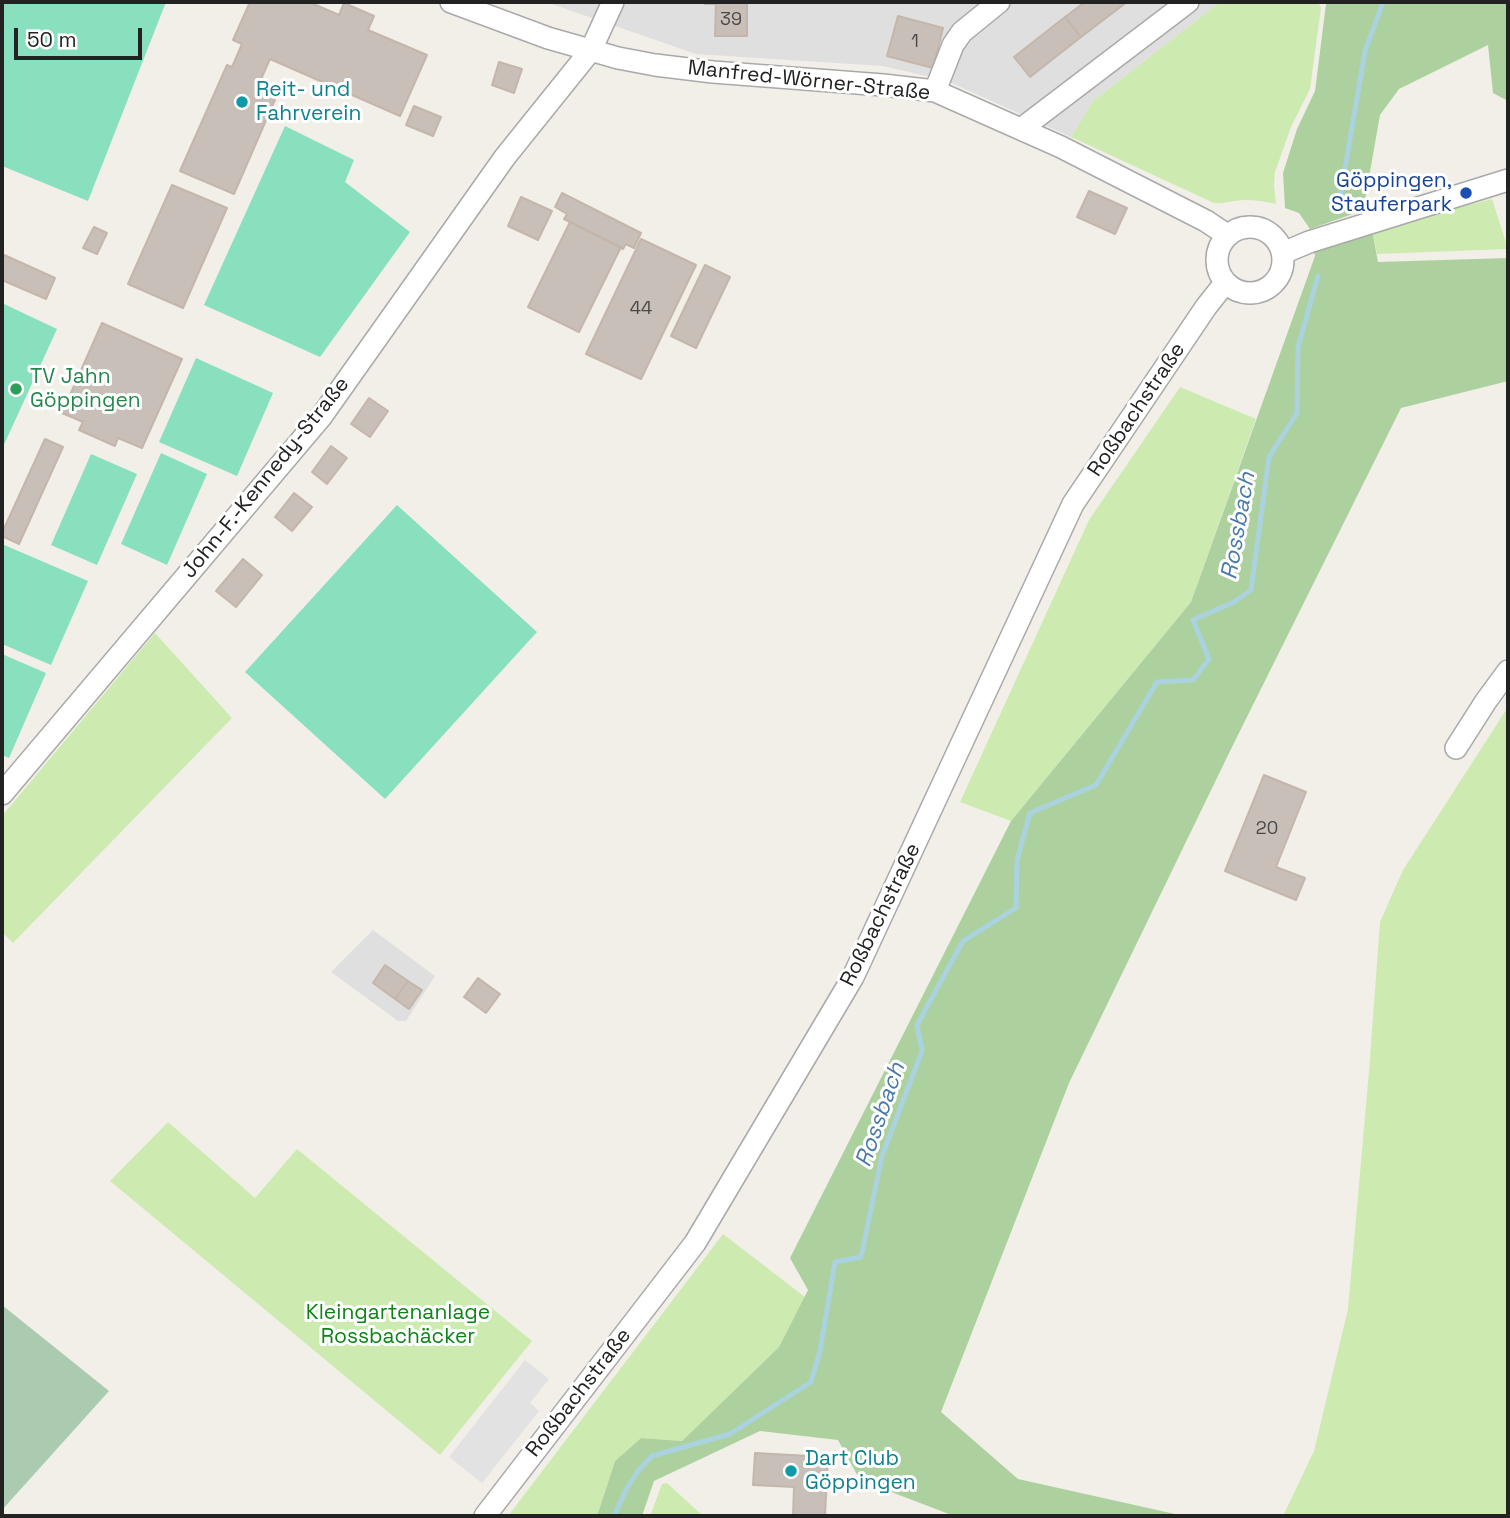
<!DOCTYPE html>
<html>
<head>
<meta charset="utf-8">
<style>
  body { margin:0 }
  #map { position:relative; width:1510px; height:1518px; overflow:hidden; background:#f2efe9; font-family:"Space Grotesk",sans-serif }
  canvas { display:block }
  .frame { position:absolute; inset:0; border:4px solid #222; pointer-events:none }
  .scale { position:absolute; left:14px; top:28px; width:128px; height:32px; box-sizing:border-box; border:4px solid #222; border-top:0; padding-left:9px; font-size:21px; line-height:24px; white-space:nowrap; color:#222; -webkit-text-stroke:5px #fff; paint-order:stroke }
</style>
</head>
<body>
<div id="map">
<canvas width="1510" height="1518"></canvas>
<div class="frame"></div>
<div class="scale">50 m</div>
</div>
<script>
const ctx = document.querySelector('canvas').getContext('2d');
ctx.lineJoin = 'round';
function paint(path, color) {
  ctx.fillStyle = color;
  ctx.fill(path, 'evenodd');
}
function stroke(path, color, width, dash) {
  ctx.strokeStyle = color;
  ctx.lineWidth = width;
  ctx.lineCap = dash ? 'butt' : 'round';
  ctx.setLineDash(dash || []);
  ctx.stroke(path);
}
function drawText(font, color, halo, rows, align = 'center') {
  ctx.font = font + ' "Space Grotesk",sans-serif';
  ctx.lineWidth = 6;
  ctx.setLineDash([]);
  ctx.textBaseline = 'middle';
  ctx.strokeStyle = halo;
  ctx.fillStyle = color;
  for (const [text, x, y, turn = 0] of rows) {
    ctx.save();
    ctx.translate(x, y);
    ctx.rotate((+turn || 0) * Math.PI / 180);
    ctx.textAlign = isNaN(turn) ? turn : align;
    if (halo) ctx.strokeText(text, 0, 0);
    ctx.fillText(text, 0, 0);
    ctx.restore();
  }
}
const residential = new Path2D(`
  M 546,2 L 1220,2 L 1093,101 L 1071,137 L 945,80 L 882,66 L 696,54 Z
  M 373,930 L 435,976 L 406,1021 L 398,1021 L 331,972 Z`);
const grass = new Path2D(`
  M 1220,2 L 1318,2 L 1321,8 L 1310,89 L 1291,127 L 1275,172 L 1274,185 L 1276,204 C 1266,202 1256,200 1245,200 C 1235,200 1225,204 1214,203 L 1071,137 L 1093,101 Z
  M 1492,199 L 1508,249 L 1377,254 L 1372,230 Z
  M 1180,387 L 1256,419 L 1191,602 L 1011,821 L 960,802 L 1089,520 Z
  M 155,633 L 232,718 L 13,943 L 2,932 L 2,816 Z
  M 1508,707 L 1508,1516 L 1283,1516 L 1314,1451 L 1348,1309 L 1369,1071 L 1380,922 L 1403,870 Z
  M 168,1122 L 255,1198 L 297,1149 L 532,1341 L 440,1455 L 110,1181 Z
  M 723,1234 L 805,1297 L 779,1347 L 682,1441 L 641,1438 L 615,1461 L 597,1516 L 508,1516 Z
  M 667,1483 L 703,1516 L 650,1516 L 662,1484 Z`);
const forest = new Path2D(`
  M 1320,2 L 1508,2 L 1508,101 L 1493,93 L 1488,45 L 1399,89 L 1380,115 L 1365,200 L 1367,209 L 1310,229 L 1299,213 L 1285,208 L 1283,173 L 1297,129 L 1315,91 L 1326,4 Z
  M 1372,230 L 1378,262 L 1508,258 L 1508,381 L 1401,408 L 1232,747 L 1069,1083 L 941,1412 L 1018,1479 L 1184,1516 L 954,1516 L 860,1480 L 838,1440 L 760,1431 L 654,1481 L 642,1516 L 597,1516 L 615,1461 L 641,1438 L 682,1441 L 779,1347 L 808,1290 L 790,1258 L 1011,821 L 1191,602 L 1315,256 L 1313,248 Z`);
const cemetery = new Path2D(`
  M 2,1305 L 109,1391 L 2,1510 Z`);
const pitch = new Path2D(`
  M 2,2 L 166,2 L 88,201 L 2,166 Z
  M 285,126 L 354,160 L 345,182 L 410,232 L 320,357 L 204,305 Z
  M 2,303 L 57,329 L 2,449 Z
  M 196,358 L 273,393 L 237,476 L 159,442 Z
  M 161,453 L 207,474 L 167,565 L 121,544 Z
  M 91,454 L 137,474 L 97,565 L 51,545 Z
  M 397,505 L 537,632 L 385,799 L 245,672 Z
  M 2,544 L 88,581 L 51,665 L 2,644 Z
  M 2,654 L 46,673 L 9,758 L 2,755 Z`);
const parking = new Path2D(`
  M 525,1360 L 549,1379 L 530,1403 L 539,1411 L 482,1483 L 449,1457 Z`);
const stream = new Path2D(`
  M 1336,209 L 1341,192 L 1365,51 L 1383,2
  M 614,1516 L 627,1488 L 638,1471 L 652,1456 L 730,1434 L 811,1382 L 820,1351 L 835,1262 L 861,1257 L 882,1156 L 922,1051 L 917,1025 L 963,941 L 1016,908 L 1017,860 L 1030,813 L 1096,785 L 1157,682 L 1193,680 L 1209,659 L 1193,620 L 1234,602 L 1251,590 L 1269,457 L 1297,413 L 1298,347 L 1318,276`);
const building = new Path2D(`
  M 250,2 L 309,2 L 339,15 L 344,3 L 374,16 L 368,30 L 427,55 L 400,116 L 270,59 L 261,79 L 280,88 L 234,194 L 180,171 L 227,65 L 232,67 L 242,44 L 233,40 Z
  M 705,2 L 747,2 L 747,36 L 715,36 L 716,4 L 705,4 Z
  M 1085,2 L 1127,2 L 1081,37 L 1065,17 Z
  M 898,16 L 943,28 L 933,68 L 887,56 Z
  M 1065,17 L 1081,37 L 1030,77 L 1014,57 Z
  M 499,62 L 522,69 L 514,93 L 492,85 Z
  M 414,106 L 441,117 L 433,136 L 406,125 Z
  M 172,185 L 227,208 L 183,308 L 128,284 Z
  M 1089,191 L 1127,208 L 1115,234 L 1077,217 Z
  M 562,193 L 641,233 L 634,248 L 626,244 L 623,249 L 564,219 L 567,214 L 555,207 Z
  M 521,197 L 552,211 L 538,240 L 508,226 Z
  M 570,222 L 621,247 L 579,332 L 528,307 Z
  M 94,227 L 107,233 L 97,254 L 83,248 Z
  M 641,239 L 696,265 L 641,379 L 586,354 Z
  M 2,254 L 55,278 L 46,299 L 2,280 Z
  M 705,265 L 730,277 L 696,348 L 671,336 Z
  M 102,323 L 182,359 L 142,448 L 118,438 L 115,446 L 79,430 L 83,422 L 62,413 Z
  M 369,398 L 388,411 L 370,437 L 351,424 Z
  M 45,439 L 63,447 L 19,544 L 2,536 L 2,533 Z
  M 331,446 L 347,458 L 327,484 L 312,472 Z
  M 294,493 L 312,507 L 292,531 L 275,517 Z
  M 243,559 L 262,575 L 236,607 L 216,591 Z
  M 1264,775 L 1306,792 L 1276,867 L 1305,878 L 1296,900 L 1225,871 Z
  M 385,965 L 408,981 L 395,999 L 373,983 Z
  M 478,978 L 500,994 L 486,1013 L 464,997 Z
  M 408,981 L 422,990 L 409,1009 L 395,999 Z
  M 755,1453 L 828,1457 L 825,1516 L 793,1516 L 794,1487 L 753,1485 Z`);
const minor = new Path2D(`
  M 451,2 L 548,38 L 618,58 L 655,65 L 713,72 L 883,85 L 935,91 L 1061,147 L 1206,221 L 1227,235
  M 935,91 L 953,45 L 962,32 L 999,2
  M 1021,129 L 1188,2
  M1217 260a33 33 0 1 1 66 0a33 33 0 1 1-66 0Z
  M 1283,253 L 1309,242 L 1508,180
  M 1456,748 L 1486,701 L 1508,671
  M 2,794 L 321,417 L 505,157 L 591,50 L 613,2
  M 485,1516 L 695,1243 L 853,977 L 1073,504 L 1206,307 L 1225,283`);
const markers = [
  [242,102,7,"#0f9aa8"],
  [1466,193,7,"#1a4fb4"],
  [16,389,7,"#2e9e5b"],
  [791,1471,7,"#0f9aa8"]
];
const numberNames = [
  ["39",731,20],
  ["1",915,42],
  ["44",641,309],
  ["20",1267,829]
];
const streetNames = [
  ["Manfred-Wörner-Straße",809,81,6],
  ["Roßbachstraße",1137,410,-56],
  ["John-F.-Kennedy-Straße",266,478,-51],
  ["Roßbachstraße",881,915,-64],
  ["Roßbachstraße",579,1393,-52]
];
const cultureNames = [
  ["Reit- und",256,90],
  ["Fahrverein",256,114],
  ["Dart Club",805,1459],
  ["Göppingen",805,1483]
];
const transitNames = [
  ["Göppingen,",1452,181],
  ["Stauferpark",1452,205]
];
const leisureNames = [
  ["TV Jahn",30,377],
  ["Göppingen",30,401]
];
const parkNames = [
  ["Kleingartenanlage",398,1313],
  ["Rossbachäcker",398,1337]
];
const waterNames = [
  ["Rossbach",1239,526,-80],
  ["Rossbach",881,1115,-71]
];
paint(residential, '#e0dfdf');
paint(grass, '#cdebb0');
paint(forest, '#add19e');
paint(cemetery, '#aacbaf');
paint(pitch, '#88e0be');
paint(parking, '#e2e2e2');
stroke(stream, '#aad3df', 5);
paint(building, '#c7bfb8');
stroke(building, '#c4b6ab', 2);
stroke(minor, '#a9a9a9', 24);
stroke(minor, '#fff', 21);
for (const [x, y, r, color] of markers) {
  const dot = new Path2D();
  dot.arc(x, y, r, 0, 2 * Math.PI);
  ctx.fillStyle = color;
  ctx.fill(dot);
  stroke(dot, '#fff', 2.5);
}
drawText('18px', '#4b4948', null, numberNames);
drawText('21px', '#222', '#fff', streetNames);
drawText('21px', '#0d838f', '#fff', cultureNames, 'left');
drawText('21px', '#164399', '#fff', transitNames, 'right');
drawText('21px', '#27864d', '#fff', leisureNames, 'left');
drawText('21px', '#0c8416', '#fff', parkNames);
drawText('italic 23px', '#4a7aab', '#fff', waterNames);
</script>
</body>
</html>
